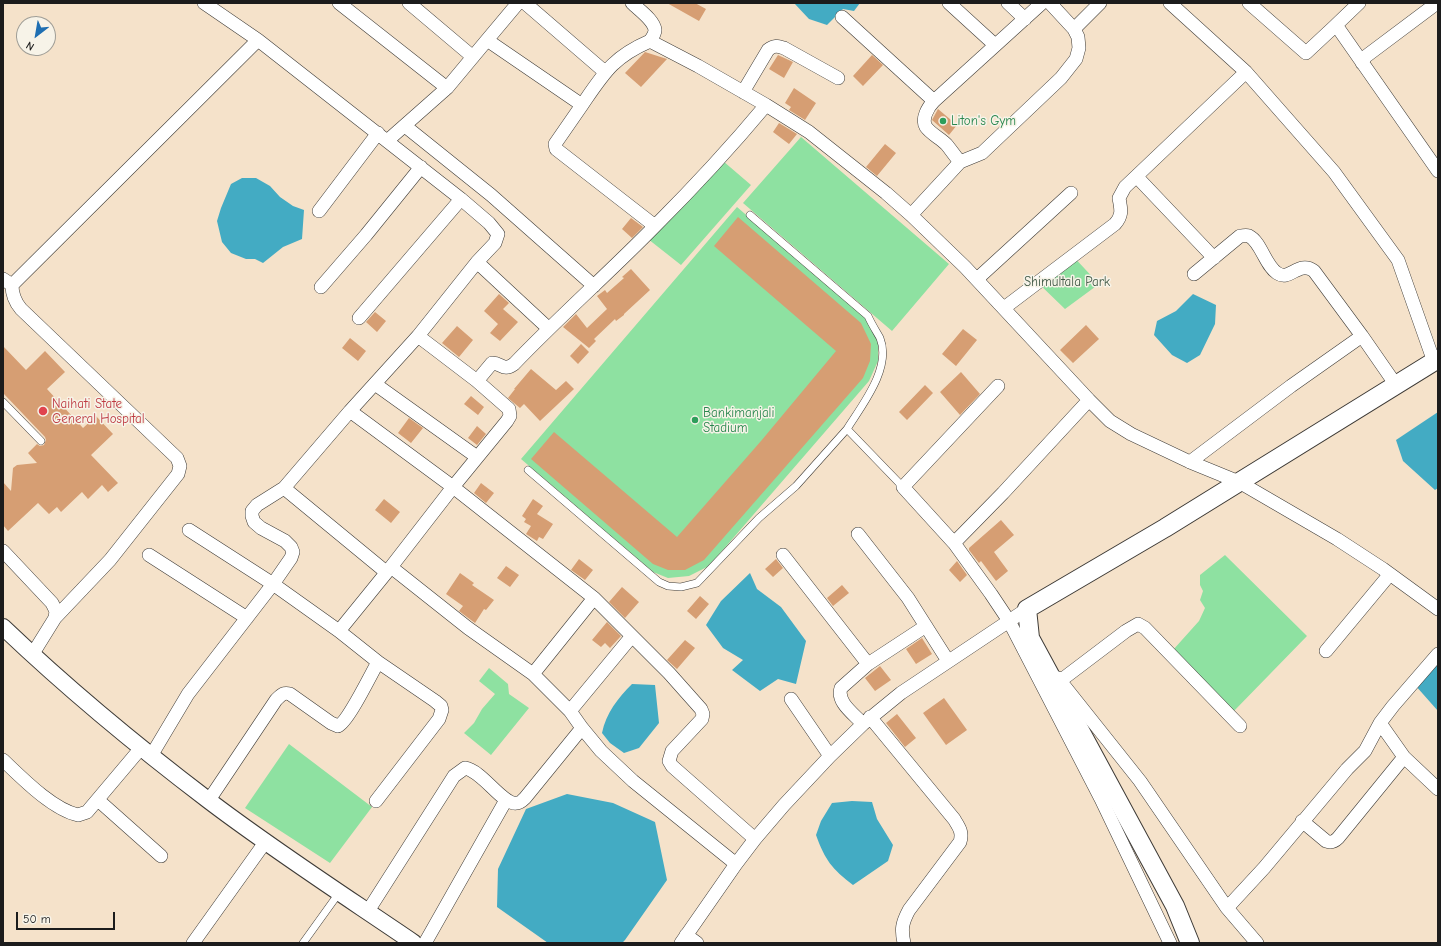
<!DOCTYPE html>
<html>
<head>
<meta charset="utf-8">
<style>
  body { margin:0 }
  #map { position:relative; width:1441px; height:946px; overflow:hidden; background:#f5e2ca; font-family:"Comic Neue",sans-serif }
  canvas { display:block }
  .frame { position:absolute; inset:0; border:4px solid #1c1c1c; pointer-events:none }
  .north { position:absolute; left:16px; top:16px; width:40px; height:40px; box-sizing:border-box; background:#f7f3e8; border:1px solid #9f9d96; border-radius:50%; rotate:211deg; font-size:11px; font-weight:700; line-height:16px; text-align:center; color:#1c1c1c }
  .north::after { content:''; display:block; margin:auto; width:14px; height:18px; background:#1f6fb2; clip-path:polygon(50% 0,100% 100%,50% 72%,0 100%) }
  .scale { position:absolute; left:16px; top:912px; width:99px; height:18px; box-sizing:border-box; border:2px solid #1c1c1c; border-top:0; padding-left:5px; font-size:12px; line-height:14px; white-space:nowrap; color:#1c1c1c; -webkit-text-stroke:3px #f7f3e8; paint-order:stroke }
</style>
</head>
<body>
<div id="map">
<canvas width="1441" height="946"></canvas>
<div class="frame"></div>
<div class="north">N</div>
<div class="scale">50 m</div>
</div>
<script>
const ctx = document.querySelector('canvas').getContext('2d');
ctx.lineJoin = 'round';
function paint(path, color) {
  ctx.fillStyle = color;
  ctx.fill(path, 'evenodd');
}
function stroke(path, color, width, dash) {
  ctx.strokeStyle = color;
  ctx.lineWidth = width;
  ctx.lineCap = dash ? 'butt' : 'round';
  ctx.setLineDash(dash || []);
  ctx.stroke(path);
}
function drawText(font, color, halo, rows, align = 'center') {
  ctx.font = font + ' "Comic Neue",sans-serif';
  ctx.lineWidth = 3;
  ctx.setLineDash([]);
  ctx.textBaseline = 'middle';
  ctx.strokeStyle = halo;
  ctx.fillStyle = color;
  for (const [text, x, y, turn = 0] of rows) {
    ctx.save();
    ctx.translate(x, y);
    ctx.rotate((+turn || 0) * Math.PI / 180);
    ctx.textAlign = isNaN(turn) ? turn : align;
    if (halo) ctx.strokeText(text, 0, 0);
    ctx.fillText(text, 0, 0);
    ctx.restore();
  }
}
const green = new Path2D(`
  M 801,137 L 949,264 L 892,331 L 743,203 Z
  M 723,161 L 751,185 L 681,265 L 648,239 Z
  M 737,207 L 865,317 L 878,340 L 878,361 L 869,381 L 709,566 L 689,576 L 668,578 L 653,572 L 521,459 Z
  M 1070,253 L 1099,284 L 1065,309 L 1036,281 Z
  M 1225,555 L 1307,636 L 1233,712 L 1173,650 L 1199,621 L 1205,608 L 1200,600 L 1203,591 L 1200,585 L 1200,575 Z
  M 489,668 L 508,684 L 509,694 L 529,708 L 491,755 L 464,733 L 474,723 L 482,709 L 495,694 L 479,681 Z
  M 289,744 L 372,807 L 330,863 L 245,808 Z`);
const water = new Path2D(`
  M 794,3 L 860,3 L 854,11 L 843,9 L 827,25 L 809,19 Z
  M 242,178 L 256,178 L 270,186 L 280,197 L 293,206 L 304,210 L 302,239 L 283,247 L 263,263 L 255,259 L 246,259 L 231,253 L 222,242 L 217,221 L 221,208 L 231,184 Z
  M 1193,294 L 1216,305 L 1215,324 L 1200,355 L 1187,363 L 1172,355 L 1154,335 L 1157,321 L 1176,311 Z
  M 1438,412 L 1438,488 L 1435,490 L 1403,461 L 1396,440 Z
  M 750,573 L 757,589 L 781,607 L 806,641 L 796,684 L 778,679 L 760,691 L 732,670 L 743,660 L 723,648 L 706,625 L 721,601 Z
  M 1438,656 L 1438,711 L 1415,685 Z
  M 632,684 L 655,685 L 659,723 L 639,748 L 624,753 L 610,743 L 602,733 C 606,713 618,698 632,684 Z
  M 567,794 L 613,803 L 655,822 L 667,880 L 625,940 L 622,943 L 548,943 L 497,907 L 498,869 L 526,809 Z
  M 852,801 L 872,802 L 877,819 L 893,845 L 888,861 L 853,885 C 832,869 825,860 816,835 L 821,821 L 832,803 Z`);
const building = new Path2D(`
  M 667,3 L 695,3 L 706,9 L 699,21 Z
  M 645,52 L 667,59 L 641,87 L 625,73 Z
  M 778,55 L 793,62 L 784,78 L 769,69 Z
  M 872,55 L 883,65 L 863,86 L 853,76 Z
  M 794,88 L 816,103 L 805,120 L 789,110 L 791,107 L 785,103 Z
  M 938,109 L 957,125 L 949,135 L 932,120 Z
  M 779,123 L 797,134 L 789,144 L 773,132 Z
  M 885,144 L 896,153 L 877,176 L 866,167 Z
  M 738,217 L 861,323 L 871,344 L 870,361 L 863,378 L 704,560 L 685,570 L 668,570 L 653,564 L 531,459 L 554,432 L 677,537 L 761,441 L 836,351 L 714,246 Z
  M 631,218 L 643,227 L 632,238 L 622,229 Z
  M 631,269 L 650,290 L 624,314 L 624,315 L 616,321 L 615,319 L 594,339 L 596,341 L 589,348 L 563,327 L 576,314 L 587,328 L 607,309 L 597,296 L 605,290 L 607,293 L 624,278 L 622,277 Z
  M 499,294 L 509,303 L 503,309 L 518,322 L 500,341 L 490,333 L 498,324 L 484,311 Z
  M 375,312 L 386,321 L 377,332 L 366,322 Z
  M 1086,325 L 1099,339 L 1073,363 L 1060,350 Z
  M 457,326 L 473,340 L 459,357 L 442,343 Z
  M 963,329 L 977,340 L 956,366 L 942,354 Z
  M 350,338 L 366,351 L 358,361 L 342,348 Z
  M 581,344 L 589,352 L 578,364 L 570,356 Z
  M 3,346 L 26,370 L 45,351 L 65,372 L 47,389 L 83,428 L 96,416 L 113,434 L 91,455 L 118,483 L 108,492 L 102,485 L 88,499 L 82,492 L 61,512 L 57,507 L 49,514 L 38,503 L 8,531 L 3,525 L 3,482 L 11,491 L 13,468 L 17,465 L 37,463 L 28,453 L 37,444 L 40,446 L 44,445 L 46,440 L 45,437 L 3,393 Z
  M 531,369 L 556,390 L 566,381 L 574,389 L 540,421 L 524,404 L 520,408 L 508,398 L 515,389 L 514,389 Z
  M 961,372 L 980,394 L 960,415 L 940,392 Z
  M 925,385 L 933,393 L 907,420 L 899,412 Z
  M 471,396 L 484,407 L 478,415 L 464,404 Z
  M 409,418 L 423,428 L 411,443 L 398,433 Z
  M 477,426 L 486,434 L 477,445 L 468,438 Z
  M 481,483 L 494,493 L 486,503 L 474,493 Z
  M 384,499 L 400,512 L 391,523 L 375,510 Z
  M 533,499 L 543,506 L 537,514 L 553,524 L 543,539 L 539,537 L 537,541 L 526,534 L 531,526 L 524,522 L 526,519 L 522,516 Z
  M 1001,520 L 1014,535 L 994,552 L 1008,571 L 996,581 L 981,561 L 979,563 L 969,550 L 969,548 Z
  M 579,559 L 593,570 L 585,580 L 571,570 Z
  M 776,559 L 783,568 L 773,577 L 765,569 Z
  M 957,561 L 967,575 L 960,582 L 949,570 Z
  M 506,566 L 519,575 L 510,587 L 497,578 Z
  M 460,573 L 474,583 L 472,585 L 494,600 L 486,610 L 484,609 L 475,623 L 459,611 L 463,606 L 446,594 Z
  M 842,585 L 849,593 L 833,606 L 827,598 Z
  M 622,587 L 639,602 L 625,618 L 609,602 Z
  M 700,596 L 709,604 L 696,619 L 687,611 Z
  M 607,622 L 621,636 L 610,648 L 605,643 L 601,647 L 592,640 Z
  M 922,638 L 932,654 L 916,664 L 906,649 Z
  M 685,640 L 695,648 L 677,669 L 667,660 Z
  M 880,666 L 891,680 L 875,691 L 865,678 Z
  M 944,698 L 967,730 L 946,745 L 923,713 Z
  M 897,714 L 916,738 L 905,747 L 886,723 Z`);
const service = new Path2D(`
  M 750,215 L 868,316 C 871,323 876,331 880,338 C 892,368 862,405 847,429
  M 3,402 L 41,441
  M 528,470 L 659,582 L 668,586 L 681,587 L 697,583 L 759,518 L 796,486 L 847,429 L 903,487
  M 303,943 L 339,893`);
const minor = new Path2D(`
  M 339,3 L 447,88
  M 409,3 L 473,57
  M 525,3 L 605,72
  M 632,3 C 639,10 654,20 655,30 C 655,34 652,38 650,41
  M 949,3 L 995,45
  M 1008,3 L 1025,19
  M 1050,3 L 1074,29 L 1100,3
  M 1170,3 L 1246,72 L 1334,172 L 1398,260 L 1434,362
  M 1249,3 L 1306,53 L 1336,25
  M 1359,3 L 1336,25 L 1438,171
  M 842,17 L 934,101 C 928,107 921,119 926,127 C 931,134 940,138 946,144 C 951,150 955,156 960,162
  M 487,40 L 518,3
  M 1362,63 L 1365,57 L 1437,3
  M 743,92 L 768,50 C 774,45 777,46 784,48 L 838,78
  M 934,101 L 1042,3
  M 582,105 L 555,144 L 556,149 L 655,226
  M 405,126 L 491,195 L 594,286
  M 387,141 L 447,88 L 487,40 L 582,105 C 604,73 613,57 650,41 L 698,66 L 766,105 L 809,132 L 886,193 L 911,215 L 965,267 L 1089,400 L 1110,421 L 1131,434 L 1190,462 L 1239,482 L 1337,539 L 1383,569 L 1438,609
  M 1137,177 L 1214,258
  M 319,211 L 378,133
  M 911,215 L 960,162 L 982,153 L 1061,78 L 1076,59 L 1079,48 L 1078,37 L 1074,29
  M 477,262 L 548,328
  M 1194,274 L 1240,236 C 1243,236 1246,235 1249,236 C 1261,242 1265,265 1277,273 C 1290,282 1298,260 1314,271 L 1362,336
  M 3,279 L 12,285 L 258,40
  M 977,279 L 1071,193
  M 12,285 C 12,295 15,302 21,309 L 177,458 L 180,466 L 178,474 L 110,560 L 55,618
  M 321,287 L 366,235 L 421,167
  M 1004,308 L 1115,224 C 1123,215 1121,209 1119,198 L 1125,187 L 1246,72
  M 359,318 L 461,199
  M 477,381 L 492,363 C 502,363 503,372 514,364 C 560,316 609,273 655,226 C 694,187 731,147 766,105
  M 375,384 L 477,457
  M 998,386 L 903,487 L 954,543 L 991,594 L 1009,621 L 1101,799 L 1170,943
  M 350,411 L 453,487 L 507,421 L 510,416 L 509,409 L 477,381 L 418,336
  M 1190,462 L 1291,386 L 1362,336 L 1396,385
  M 284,488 L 386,572
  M 189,530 L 273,584 L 291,558 L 293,552 L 291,547 L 285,541 L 261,528 L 254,522 L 252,516 L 252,511 L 257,505 L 284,488 L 350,411 L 418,336 L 477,262 L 495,243 L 498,234 L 489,223 L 461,199 L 258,40 L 204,3
  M 858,534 L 908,598 L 948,661
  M 954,543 L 1003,493 L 1089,400
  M 3,551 L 52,603 L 56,611 L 55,618 L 32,655
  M 149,555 L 247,618
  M 783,555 L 868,664
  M 339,631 L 391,567
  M 1326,651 L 1390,574
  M 533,674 L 594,598
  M 1058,678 L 1140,781 L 1227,908 L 1264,868 L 1347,769 L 1365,751 L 1380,723 L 1393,706 L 1438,654
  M 1060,681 L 1126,631 L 1138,624 L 1145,628 L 1240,726
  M 791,699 L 830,756
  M 570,711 L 632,636
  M 870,717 L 954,819 C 959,827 963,832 960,842 L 909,910 C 902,923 901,929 904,943
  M 1380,723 L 1404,757 L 1438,789
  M 863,724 C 854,714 836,702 841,688 L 868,664 L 926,626
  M 151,756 L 188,694 L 273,584 L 339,631 L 378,662
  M 3,760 C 22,778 52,809 78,815 L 87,812 L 141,748
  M 98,800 L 161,856
  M 209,800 L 276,700 C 281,695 283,692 290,694 L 331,723 L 338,726 C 348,722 371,674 378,662 L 435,701 L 441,706 L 442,710 L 439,719 L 376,801
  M 1302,821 L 1326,841 C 1331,843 1334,842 1338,838 L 1404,757
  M 736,864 L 633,781 L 601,751 L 582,728 L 570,711 L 533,674 L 468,628 L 391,567 L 453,487 L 594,598 L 669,673 L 701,709 L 703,714 L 702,719 L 672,751 L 669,761 L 672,766 L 755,839
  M 1227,908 L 1257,943
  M 368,911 L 454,776 L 465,768 C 483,771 503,806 517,803 C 520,803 523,800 525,798 L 582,728
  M 686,935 L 697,943
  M 193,943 L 266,841
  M 425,943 L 506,800
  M 681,943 L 736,864 L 755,839 L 784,805 L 830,756 L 863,724 L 901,693 L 1027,609`);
const tertiary = new Path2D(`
  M 3,627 C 68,689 137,746 208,800 C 275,851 345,896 414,943`);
const secondary = new Path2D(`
  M 1190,943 L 1175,906 L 1030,638 L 1027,609 L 1165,528 L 1438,359`);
const markers = [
  [943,121,4,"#2e9e5b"],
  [43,411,5,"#e0444e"],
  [695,420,4,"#2e9e5b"]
];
const leisureNames = [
  ["Liton's Gym",951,121],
  ["Bankimanjali",703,413],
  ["Stadium",703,428]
];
const parkNames = [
  ["Shimultala Park",1067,282]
];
const healthNames = [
  ["Naihati State",52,404],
  ["General Hospital",52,419]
];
paint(green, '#8ee1a1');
paint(water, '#43abc3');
paint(building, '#d69e73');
stroke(service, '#3d3a36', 8);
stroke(minor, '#3d3a36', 14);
stroke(tertiary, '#3d3a36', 18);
stroke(secondary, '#3d3a36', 20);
stroke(service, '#fff', 7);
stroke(minor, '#fff', 13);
stroke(tertiary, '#fff', 16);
stroke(secondary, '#fff', 18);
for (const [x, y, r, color] of markers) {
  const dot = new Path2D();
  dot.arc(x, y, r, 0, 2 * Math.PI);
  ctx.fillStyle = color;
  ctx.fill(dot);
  stroke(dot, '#f7f3e8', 1.5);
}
drawText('13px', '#27864d', '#f7f3e8', leisureNames, 'left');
drawText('13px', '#3e5744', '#f7f3e8', parkNames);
drawText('13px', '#be3a42', '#f7f3e8', healthNames, 'left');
</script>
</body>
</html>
